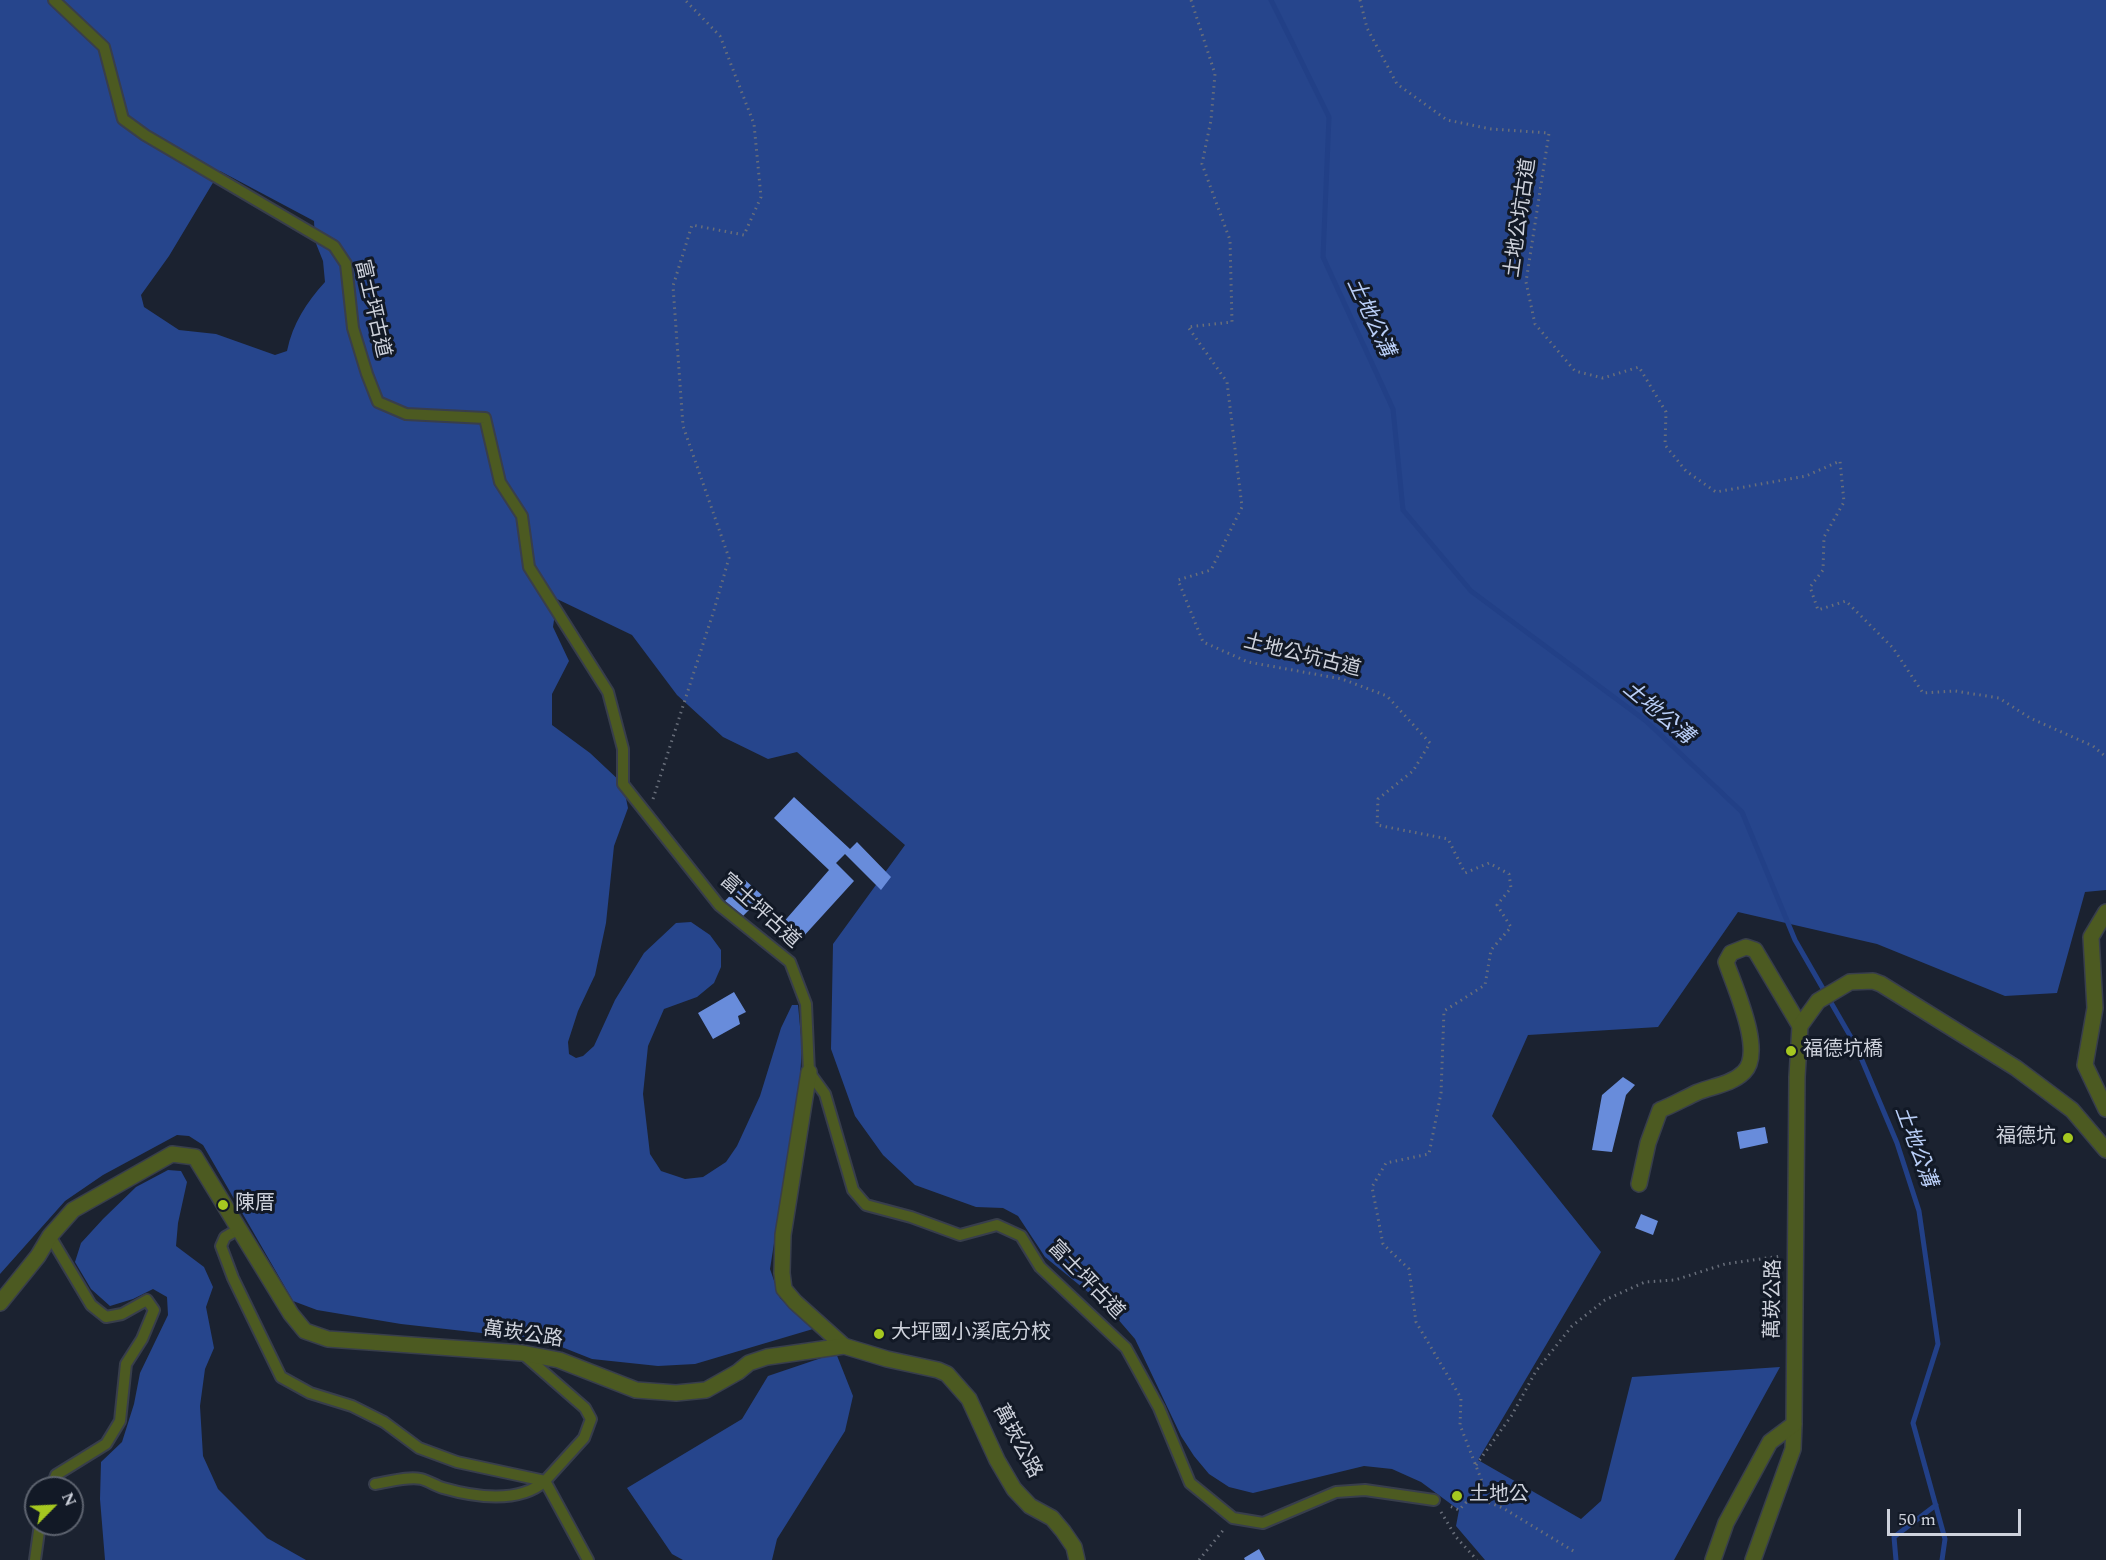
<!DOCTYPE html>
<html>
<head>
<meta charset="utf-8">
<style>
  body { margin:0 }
  #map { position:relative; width:2106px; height:1560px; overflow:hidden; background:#1b2230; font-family:Spectral,serif }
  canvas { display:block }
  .north { position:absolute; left:24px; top:1476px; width:60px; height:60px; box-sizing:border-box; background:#121926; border:2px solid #5d636f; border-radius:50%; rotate:66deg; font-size:16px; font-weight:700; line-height:24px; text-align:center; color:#ced2dc }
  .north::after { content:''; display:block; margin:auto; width:21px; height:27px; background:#a6c820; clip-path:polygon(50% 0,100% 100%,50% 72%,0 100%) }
  .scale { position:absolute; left:1887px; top:1509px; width:134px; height:27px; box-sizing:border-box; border:3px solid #ced2dc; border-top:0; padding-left:8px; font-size:18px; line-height:21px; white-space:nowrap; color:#ced2dc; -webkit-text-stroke:4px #121926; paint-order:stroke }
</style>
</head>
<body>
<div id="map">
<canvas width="2106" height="1560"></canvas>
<div class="north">N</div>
<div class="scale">50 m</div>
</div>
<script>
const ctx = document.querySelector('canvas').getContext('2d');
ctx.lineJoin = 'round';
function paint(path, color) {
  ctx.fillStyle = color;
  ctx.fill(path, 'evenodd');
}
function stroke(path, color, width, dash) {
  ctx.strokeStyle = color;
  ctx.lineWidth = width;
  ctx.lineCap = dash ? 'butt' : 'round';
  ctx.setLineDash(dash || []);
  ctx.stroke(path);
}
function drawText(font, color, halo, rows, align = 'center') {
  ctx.font = font + ' Spectral,"Noto Sans TC",serif';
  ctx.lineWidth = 6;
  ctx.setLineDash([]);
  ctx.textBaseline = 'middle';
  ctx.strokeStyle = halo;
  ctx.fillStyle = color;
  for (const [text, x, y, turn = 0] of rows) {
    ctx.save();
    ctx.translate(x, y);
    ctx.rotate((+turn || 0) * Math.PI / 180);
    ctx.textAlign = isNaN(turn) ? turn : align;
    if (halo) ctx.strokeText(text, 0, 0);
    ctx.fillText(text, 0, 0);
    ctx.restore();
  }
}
const forest = new Path2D(`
  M 0,0 L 2106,0 L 2106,890 L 2085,892 L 2057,993 L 2005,996 L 1877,944 L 1738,912 L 1658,1027 L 1528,1035 L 1492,1116 L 1601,1252 L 1478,1460 L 1581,1519 L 1601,1501 L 1632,1377 L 1780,1367 L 1674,1560 L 1485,1560 L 1456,1526 L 1459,1510 L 1421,1482 L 1392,1469 L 1364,1466 L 1253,1493 L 1229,1487 L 1209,1474 L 1194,1456 L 1181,1436 L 1135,1339 L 1110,1310 L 1045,1257 L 1018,1216 L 1003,1208 L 976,1207 L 915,1185 L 883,1155 L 855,1116 L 831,1049 L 833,944 L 905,845 L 797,752 L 768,759 L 723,737 L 677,695 L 632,635 L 557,599 L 553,627 L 569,661 L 552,694 L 552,725 L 590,753 L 623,784 L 628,808 L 614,846 L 606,923 L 595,975 L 578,1011 L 568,1042 L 569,1054 L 576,1058 L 583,1056 L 594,1046 L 615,1000 L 644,953 L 676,923 L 691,922 L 710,935 L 721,950 L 721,967 L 714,983 L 697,997 L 664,1009 L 648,1046 L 643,1094 L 650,1154 L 661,1171 L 685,1179 L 703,1177 L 726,1162 L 737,1146 L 760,1096 L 781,1028 L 792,1005 L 798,1005 L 802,1047 L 800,1077 L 770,1269 L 780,1298 L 813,1329 L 695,1364 L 658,1366 L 592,1359 L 544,1340 L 401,1324 L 317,1310 L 293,1301 L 203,1145 L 189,1136 L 177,1135 L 103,1175 L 65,1201 L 0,1274 ZM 220,171 L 314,221 L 315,241 L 323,261 L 325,282 C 306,303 293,323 287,351 L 275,355 L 216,334 L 179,330 L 144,307 L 141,295 L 169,256 Z
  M 168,1170 L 181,1171 L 187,1182 L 178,1223 L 176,1246 L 204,1267 L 213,1287 L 206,1307 L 214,1348 L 205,1369 L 200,1406 L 203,1456 L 218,1489 L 267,1538 L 306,1560 L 105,1560 L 100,1499 L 101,1462 L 122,1442 L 134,1404 L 140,1373 L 168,1315 L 167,1297 L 153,1289 L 133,1299 L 110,1306 L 91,1289 L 75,1262 L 81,1243 L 103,1219 L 136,1187 Z
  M 836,1353 L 853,1396 L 845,1431 L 777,1539 L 772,1560 L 683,1560 L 672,1554 L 627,1488 L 742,1419 L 768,1376 Z`);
const stream = new Path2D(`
  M 1271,0 L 1329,117 L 1323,257 L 1393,409 L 1403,510 L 1471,591 L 1646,721 L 1742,812 L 1795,940 L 1856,1046 L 1897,1143 L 1919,1211 L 1938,1344 L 1913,1423 L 1945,1539 L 1942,1560
  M 1896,1560 L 1894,1537 L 1936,1505`);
const building = new Path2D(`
  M 794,797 L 850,849 L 857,842 L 891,877 L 881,890 L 845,854 L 836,863 L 854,881 L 792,949 L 774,933 L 829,870 L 774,818 Z
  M 745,880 L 763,896 L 743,916 L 725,901 Z
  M 734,992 L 746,1012 L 738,1016 L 740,1024 L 713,1039 L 698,1013 Z
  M 1623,1077 L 1635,1085 L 1626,1095 L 1612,1152 L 1592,1150 L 1602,1095 Z
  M 1765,1127 L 1768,1143 L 1740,1149 L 1737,1132 Z
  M 1641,1214 L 1658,1221 L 1653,1235 L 1635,1228 Z
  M 1259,1549 L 1265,1560 L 1245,1560 L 1244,1558 Z`);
const path = new Path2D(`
  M 1191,0 L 1215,74 L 1211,120 L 1202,164 L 1230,240 L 1232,322 L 1188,327 L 1227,382 L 1242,507 L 1211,570 L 1178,580 L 1203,642 L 1248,662 L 1342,679 L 1387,696 L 1430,743 L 1413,771 L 1378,799 L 1377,825 L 1448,839 L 1465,873 L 1489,863 L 1509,874 L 1511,888 L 1497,905 L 1511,927 L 1491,950 L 1485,985 L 1444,1011 L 1441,1093 L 1429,1154 L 1386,1163 L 1372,1187 L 1383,1244 L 1409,1269 L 1416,1322 L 1461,1398 L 1460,1425 L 1483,1484 L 1459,1510 L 1447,1505
  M 1360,0 L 1367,28 L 1397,84 L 1447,120 L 1491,129 L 1549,133 L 1526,282 L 1535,324 L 1575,371 L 1603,378 L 1639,367 L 1666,412 L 1665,445 L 1686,471 L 1716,492 L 1806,476 L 1840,461 L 1844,502 L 1824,537 L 1823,570 L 1810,587 L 1818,610 L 1846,601 L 1893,648 L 1923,693 L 1955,691 L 1999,698 L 2030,718 L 2093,746 L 2106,757
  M 653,799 L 714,610 L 729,558 L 683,426 L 673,286 L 692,225 L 744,235 L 761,197 L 754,124 L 720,36 L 685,0
  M 1476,1465 L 1512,1415 L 1536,1371 L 1572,1326 L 1605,1300 L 1645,1282 L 1675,1280 L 1725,1264 L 1781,1256
  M 1472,1496 L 1503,1508 L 1575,1552
  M 1441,1512 L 1456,1537 L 1477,1560
  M 1199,1560 L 1225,1528`);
const service = new Path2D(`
  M 54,0 L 104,47 L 123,119 L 145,135 L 334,246 L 346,264 L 353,328 L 367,374 L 378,402 L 406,414 L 485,418 L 500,482 L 522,516 L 529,567 L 608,692 L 623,749 L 623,784 L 719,905 L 790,962 L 806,1004 L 809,1072 L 825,1094 L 853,1190 L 866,1205 L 911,1217 L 960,1235 L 997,1225 L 1021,1236 L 1040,1267 L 1126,1348 L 1159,1408 L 1190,1483 L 1233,1518 L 1263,1523 L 1336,1492 L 1365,1490 L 1434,1500
  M 239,1229 L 225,1237 L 221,1246 L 233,1278 L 281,1377 L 310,1393 L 352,1406 L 384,1422 L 419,1448 L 457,1462 L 545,1481
  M 50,1236 L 91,1305 L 106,1317 L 122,1314 L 147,1300 L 154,1310 L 142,1339 L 126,1364 L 120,1421 L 106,1444 L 56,1475 L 51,1488
  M 523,1354 L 585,1408 L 591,1419 L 584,1438 L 545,1481 L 588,1560
  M 375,1484 C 389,1482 408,1476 421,1479 C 429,1481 436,1486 443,1488 C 474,1497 519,1504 545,1481
  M 35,1560 L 40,1524`);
const minor = new Path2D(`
  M 2106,912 L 2091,937 L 2095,1008 L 2085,1065 L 2106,1109
  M 809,1072 L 783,1235 L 782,1273 L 784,1289 L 795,1302 L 844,1346
  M 1639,1184 L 1648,1143 L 1660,1110 C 1673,1105 1685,1098 1698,1092 C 1713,1086 1732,1084 1744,1072 C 1765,1052 1734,986 1726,962 L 1731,953 L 1746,947 L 1755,950 L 1800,1026
  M 1753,1560 L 1793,1449 L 1794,1424`);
const tertiary = new Path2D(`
  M 0,1303 L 38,1256 L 50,1236 L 73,1210 L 172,1154 L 195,1157 L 291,1314 L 305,1331 L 328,1339 L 522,1353 L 559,1360 L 636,1390 L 676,1393 L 706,1390 L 738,1372 L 749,1363 L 767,1357 L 844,1346 L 887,1359 L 938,1370 L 947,1374 L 969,1399 L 997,1460 L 1014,1489 L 1030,1506 L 1052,1518 L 1063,1531 L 1074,1547 L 1077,1560
  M 1713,1560 L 1726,1523 L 1770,1442 L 1794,1424 L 1797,1077 L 1800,1026 L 1818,1001 L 1850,982 L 1873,981 L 1881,984 L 2016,1068 L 2072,1110 L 2106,1150`);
const markers = [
  [1791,1051,6,"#a6c820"],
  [2068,1138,6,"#a6c820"],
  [223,1205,6,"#a6c820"],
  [879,1334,6,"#a6c820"],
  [1457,1496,6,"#a6c820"]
];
const streetNames = [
  ["土地公坑古道",1522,218,-82],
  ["富士坪古道",371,309,77],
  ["土地公坑古道",1302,657,14],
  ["富士坪古道",759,912,42],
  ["富士坪古道",1085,1281,46],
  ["萬崁公路",1775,1299,-89],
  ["萬崁公路",523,1336,8],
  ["萬崁公路",1016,1442,62]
];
const poiNames = [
  ["福德坑橋",1803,1051],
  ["福德坑",2056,1138,"right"],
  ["陳厝",235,1205],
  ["大坪國小溪底分校",891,1334],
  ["土地公",1469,1496]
];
const waterNames = [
  ["土地公溝",1369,318,65],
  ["土地公溝",1657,714,40],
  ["土地公溝",1914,1147,70]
];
paint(forest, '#26458c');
stroke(stream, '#224087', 5);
paint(building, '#688cdb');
stroke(service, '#383e4c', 14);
stroke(minor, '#383e4c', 18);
stroke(tertiary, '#383e4c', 18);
stroke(path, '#686e7a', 3, [1.5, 4.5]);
stroke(service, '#4c5a21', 10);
stroke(minor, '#4c5a21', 15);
stroke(tertiary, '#4c5a21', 15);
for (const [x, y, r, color] of markers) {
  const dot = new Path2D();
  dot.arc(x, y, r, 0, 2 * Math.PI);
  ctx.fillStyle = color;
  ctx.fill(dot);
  stroke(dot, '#121926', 2);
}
drawText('20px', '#ced2dc', '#121926', streetNames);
drawText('20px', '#ced2dc', '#121926', poiNames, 'left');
drawText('italic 21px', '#b9cef7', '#121926', waterNames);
</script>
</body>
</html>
